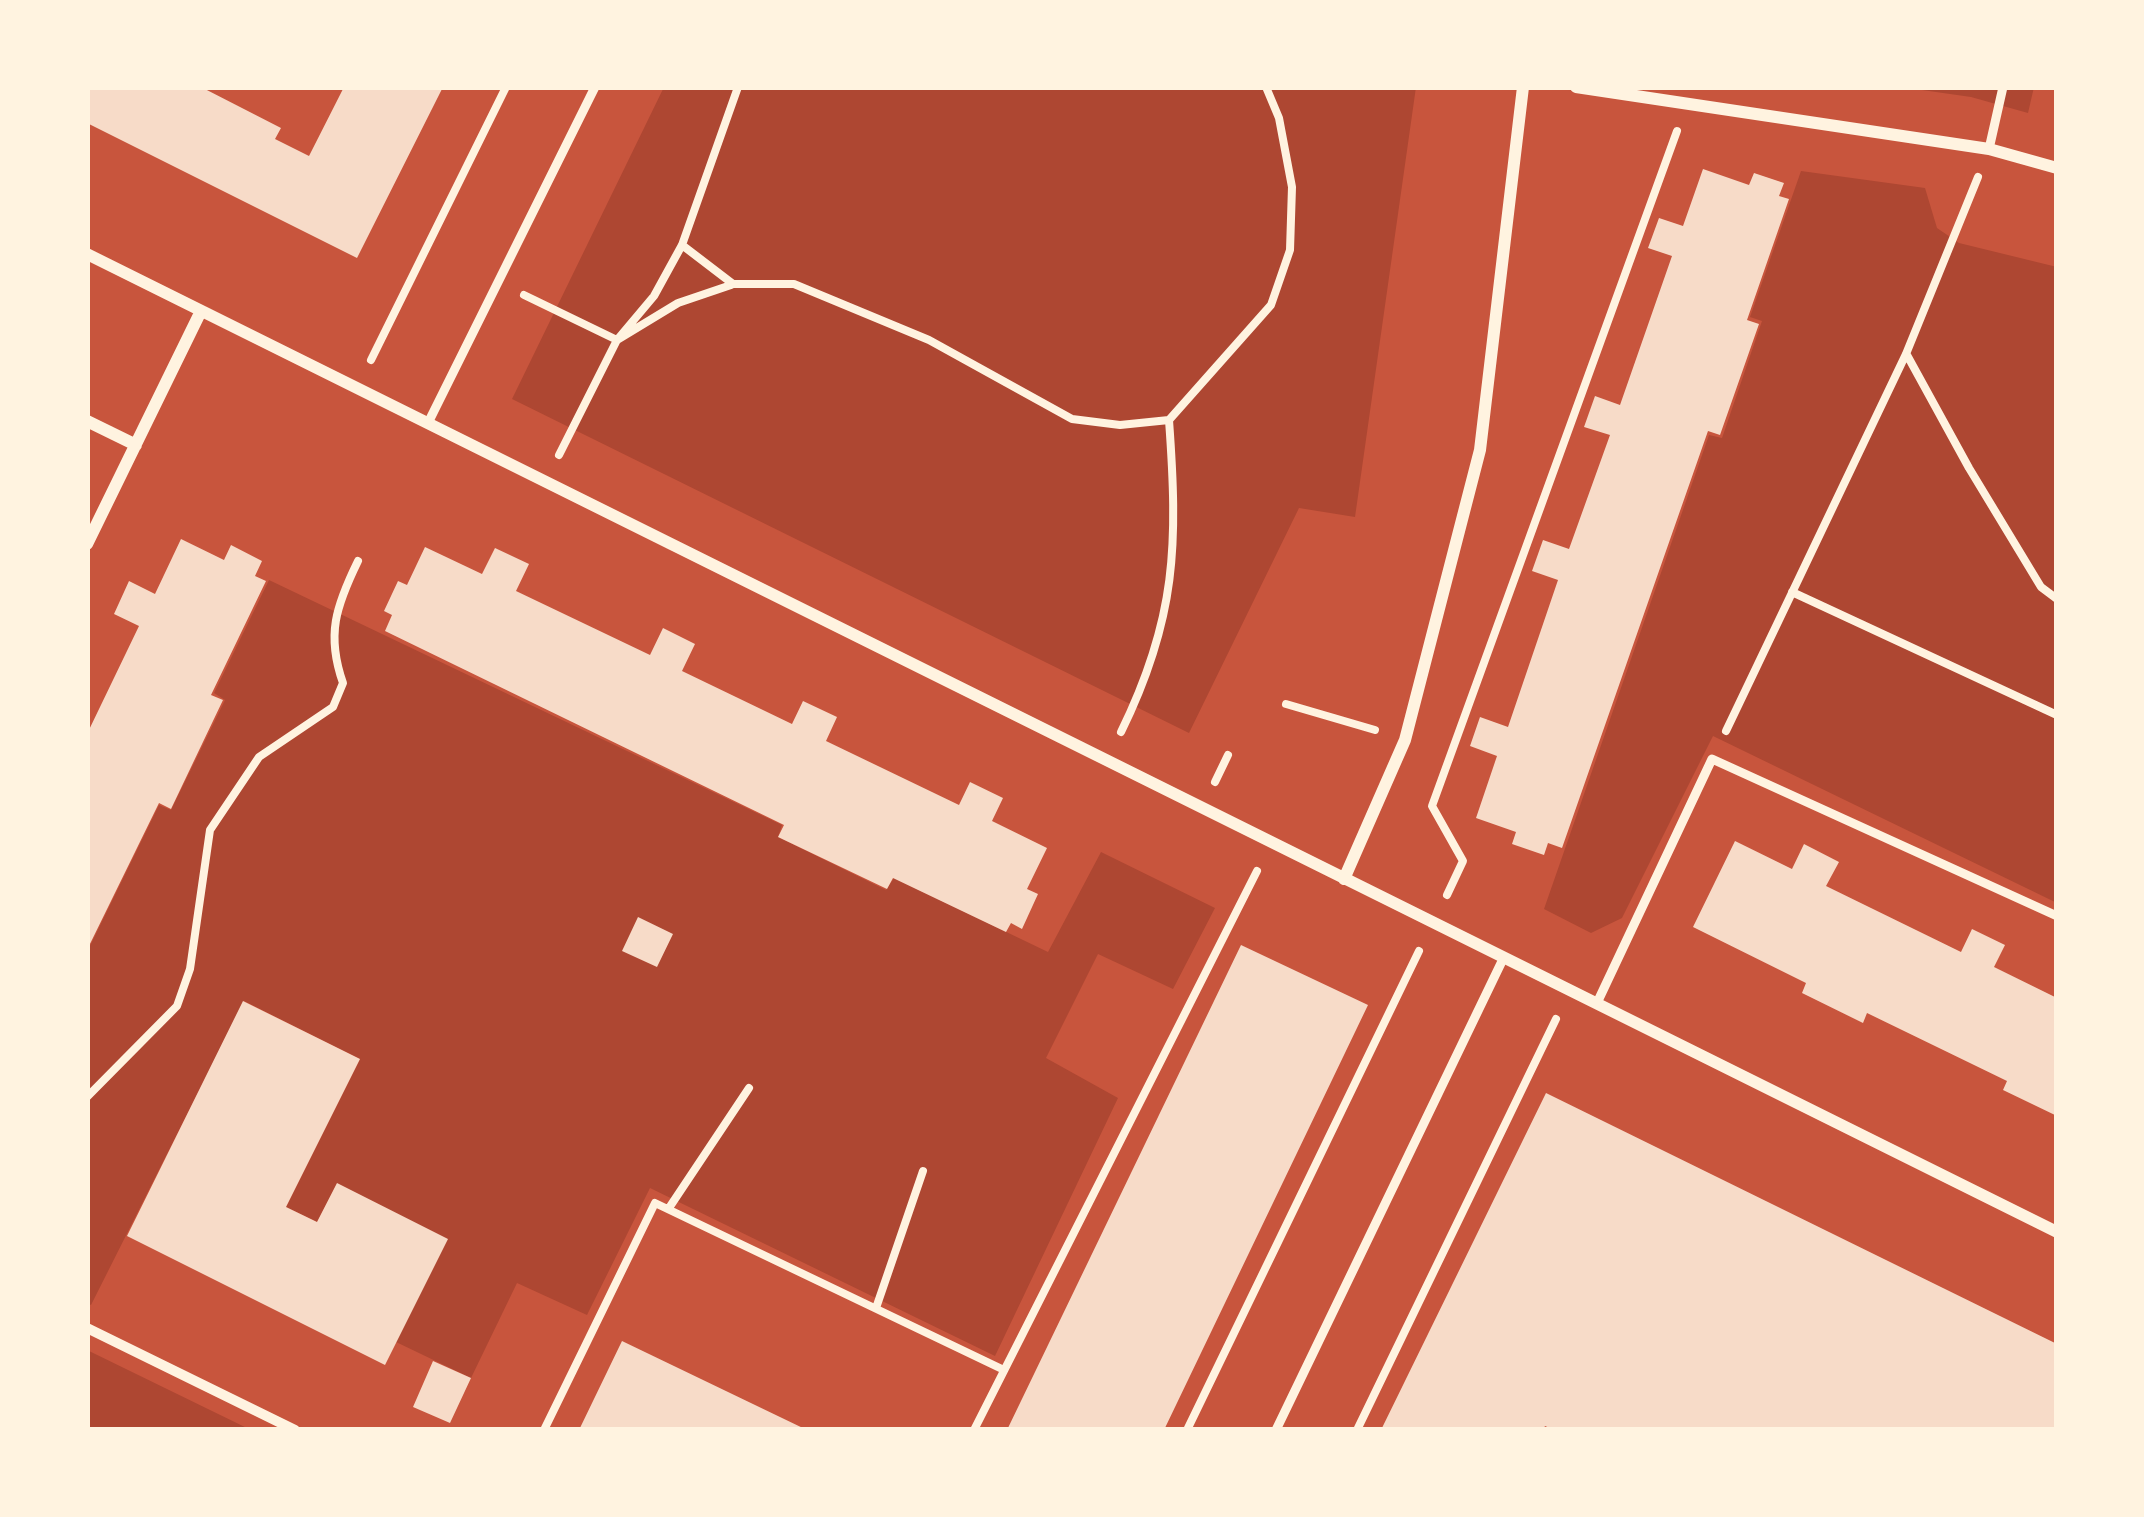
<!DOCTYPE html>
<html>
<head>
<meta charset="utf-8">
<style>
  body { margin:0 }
  #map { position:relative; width:2144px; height:1517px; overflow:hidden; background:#c8553d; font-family:"DejaVu Sans",sans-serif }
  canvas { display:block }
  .frame { position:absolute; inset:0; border:90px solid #fff3e0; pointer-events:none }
</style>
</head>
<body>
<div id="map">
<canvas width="2144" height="1517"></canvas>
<div class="frame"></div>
</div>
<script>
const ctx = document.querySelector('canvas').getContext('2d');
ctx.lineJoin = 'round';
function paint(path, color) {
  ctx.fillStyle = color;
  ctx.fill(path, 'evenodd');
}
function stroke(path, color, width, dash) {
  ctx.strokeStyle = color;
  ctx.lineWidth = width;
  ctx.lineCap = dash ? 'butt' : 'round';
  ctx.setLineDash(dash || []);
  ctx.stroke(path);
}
const green = new Path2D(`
  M 664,87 L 1416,87 L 1355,517 L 1299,508 L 1189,733 L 512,399 Z
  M 1901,87 L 2034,87 L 2028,113 L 1971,97 Z
  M 1801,171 L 1925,188 L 1937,228 L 1959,243 L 2057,267 L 2057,903 L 1713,736 L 1622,918 L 1591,933 L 1544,909 L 1709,435 L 1722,438 L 1762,321 L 1750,317 Z
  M 269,580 L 782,825 L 778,837 L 886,890 L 894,878 L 1048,952 L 1101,852 L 1215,908 L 1173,989 L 1098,954 L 1046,1058 L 1118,1098 L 995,1356 L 650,1188 L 587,1315 L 517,1283 L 471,1378 L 396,1342 L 337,1184 L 317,1222 L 286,1207 L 360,1059 L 244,1001 L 91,1305 L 87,1303 L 87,952 L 159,805 L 171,810 L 225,700 L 214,693 Z
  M 87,1350 L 251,1430 L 87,1430 Z`);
const building = new Path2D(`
  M 87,87 L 201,87 L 281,128 L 275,139 L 309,156 L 344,87 L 443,87 L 357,258 L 87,123 Z
  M 1703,169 L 1749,185 L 1754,173 L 1784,183 L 1779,196 L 1789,199 L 1747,320 L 1759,324 L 1720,435 L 1708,431 L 1562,848 L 1548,843 L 1544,855 L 1512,844 L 1516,832 L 1476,818 L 1497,756 L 1470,746 L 1480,717 L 1508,727 L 1558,580 L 1532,571 L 1543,540 L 1569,549 L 1610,435 L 1584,427 L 1595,396 L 1620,405 L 1672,256 L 1648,248 L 1659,218 L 1683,226 Z
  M 181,539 L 224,560 L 231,545 L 262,561 L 255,576 L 266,581 L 211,695 L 223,700 L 171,809 L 159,803 L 87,950 L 87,734 L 139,626 L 114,614 L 129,581 L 155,594 Z
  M 425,547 L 482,574 L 495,548 L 529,564 L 516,591 L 650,655 L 663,628 L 695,644 L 682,671 L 792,724 L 803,701 L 837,717 L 826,741 L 959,805 L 970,782 L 1003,798 L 992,821 L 1047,848 L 1027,889 L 1038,894 L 1022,929 L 1011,923 L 1006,932 L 893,878 L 887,889 L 778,837 L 784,825 L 385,631 L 392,615 L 384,611 L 398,581 L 407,585 Z
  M 1735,841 L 1792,869 L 1804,844 L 1839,862 L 1826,886 L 1961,952 L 1972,929 L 2005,945 L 1994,967 L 2057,998 L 2057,1116 L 2003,1090 L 2007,1081 L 1867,1013 L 1863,1023 L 1802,993 L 1806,983 L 1693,927 Z
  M 638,917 L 673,934 L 657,967 L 622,951 Z
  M 1241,945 L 1368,1005 L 1164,1430 L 1007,1430 Z
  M 243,1001 L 360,1059 L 286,1207 L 317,1222 L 337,1183 L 448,1239 L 385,1365 L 127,1236 Z
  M 1546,1093 L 2057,1344 L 2057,1430 L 1554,1430 L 1545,1426 L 1543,1430 L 1381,1430 Z
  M 622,1341 L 807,1430 L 579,1430 Z
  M 433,1361 L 471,1378 L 450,1423 L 413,1407 Z`);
const path = new Path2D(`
  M 682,245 L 733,284 L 794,284 L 929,340 L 1072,419 L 1120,425 L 1169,420
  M 524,295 L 617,340 L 678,303 L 731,285
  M 1907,355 L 1969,468 L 2041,587 L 2057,599
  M 371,360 L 506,87
  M 559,455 L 617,340 L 654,296 L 682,245 L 738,87
  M 1792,592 L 2057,715
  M 1286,704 L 1375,730
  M 1726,731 L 1906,354 L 1978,177
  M 1121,732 C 1177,618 1178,544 1169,420 L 1271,305 L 1290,250 L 1292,187 L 1279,118 L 1266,87
  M 1215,782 L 1228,755
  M 1447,895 L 1463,861 L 1432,806 L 1677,131
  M 87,1097 L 177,1006 L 190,969 L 210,830 L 259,757 L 333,707 L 343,683 C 326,635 336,606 358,561
  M 669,1208 L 749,1088
  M 876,1308 L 923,1171
  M 544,1430 L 655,1203 L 1004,1370
  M 974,1430 L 1257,871
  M 1187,1430 L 1419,951
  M 1357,1430 L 1556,1019`);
const service = new Path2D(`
  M 1989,149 L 2003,87
  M 428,423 L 595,87
  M 1597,1003 L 1712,759 L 2057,916
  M 1276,1430 L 1504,957`);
const pedestrian = new Path2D(`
  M 87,1328 L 295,1430`);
const minor = new Path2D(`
  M 1576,87 L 1989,149 L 2057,168
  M 87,254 L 2057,1232
  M 87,421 L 136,445
  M 87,544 L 201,311
  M 1344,879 L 1405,740 L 1480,450 L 1523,87`);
paint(green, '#ae4732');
paint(building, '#f7dbc8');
stroke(path, '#fff3e0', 8);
stroke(service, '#fff3e0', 9);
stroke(pedestrian, '#fff3e0', 10);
stroke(minor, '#fff3e0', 12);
</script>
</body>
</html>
